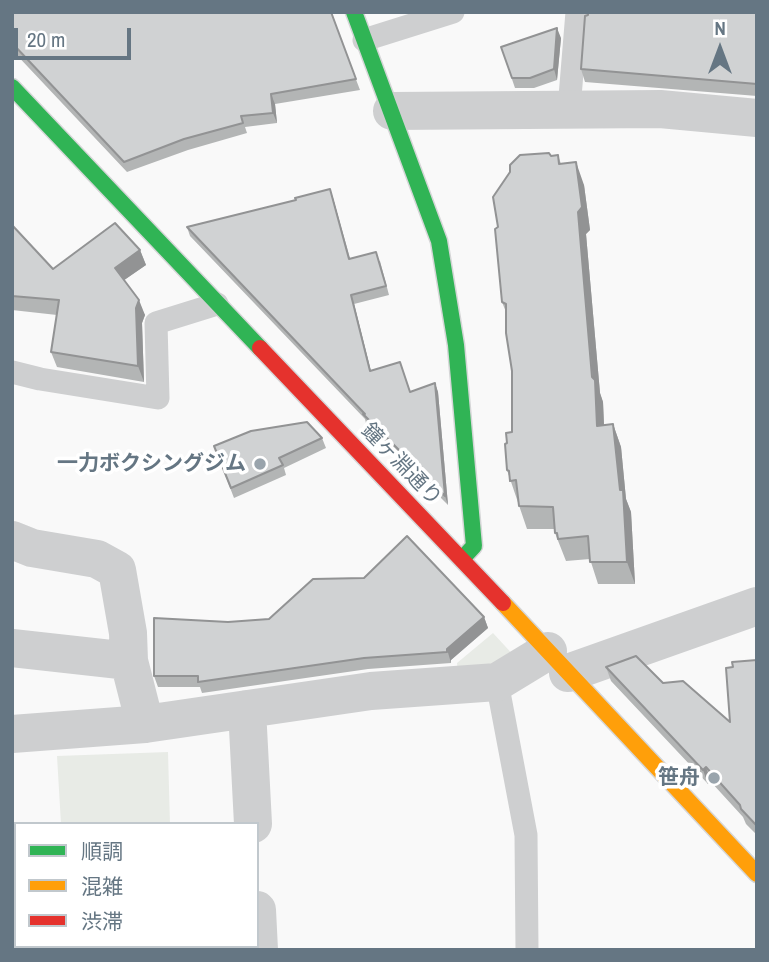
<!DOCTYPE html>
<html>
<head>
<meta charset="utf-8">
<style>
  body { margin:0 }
  #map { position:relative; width:769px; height:962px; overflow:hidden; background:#f9f9f9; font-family:"Archivo Narrow","Noto Sans JP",sans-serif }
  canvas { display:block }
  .frame { position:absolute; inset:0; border:14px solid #657683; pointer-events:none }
  .legend { position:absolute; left:14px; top:822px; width:245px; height:126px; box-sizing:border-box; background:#fff; border:2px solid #c1c8cd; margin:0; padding:9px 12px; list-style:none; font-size:21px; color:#657683 }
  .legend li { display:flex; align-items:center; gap:14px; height:35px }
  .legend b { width:35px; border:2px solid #c1c8cd }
  .north { position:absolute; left:685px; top:14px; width:70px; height:70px; -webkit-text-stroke:5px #fff; paint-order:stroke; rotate:0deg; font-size:19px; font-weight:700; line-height:28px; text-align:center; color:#657683 }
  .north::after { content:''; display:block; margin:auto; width:24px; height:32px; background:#657683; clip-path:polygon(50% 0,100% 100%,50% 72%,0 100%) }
  .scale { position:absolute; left:14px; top:28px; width:117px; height:32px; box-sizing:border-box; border:4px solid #657683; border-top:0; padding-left:9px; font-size:21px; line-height:24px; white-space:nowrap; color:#657683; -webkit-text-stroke:5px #fff; paint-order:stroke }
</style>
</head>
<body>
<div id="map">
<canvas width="769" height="962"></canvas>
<div class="frame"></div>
<ul class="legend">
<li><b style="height:9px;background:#30b455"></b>順調</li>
<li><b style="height:9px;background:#ff9f0a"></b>混雑</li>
<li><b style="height:9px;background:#e5322d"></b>渋滞</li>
</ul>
<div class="north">N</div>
<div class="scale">20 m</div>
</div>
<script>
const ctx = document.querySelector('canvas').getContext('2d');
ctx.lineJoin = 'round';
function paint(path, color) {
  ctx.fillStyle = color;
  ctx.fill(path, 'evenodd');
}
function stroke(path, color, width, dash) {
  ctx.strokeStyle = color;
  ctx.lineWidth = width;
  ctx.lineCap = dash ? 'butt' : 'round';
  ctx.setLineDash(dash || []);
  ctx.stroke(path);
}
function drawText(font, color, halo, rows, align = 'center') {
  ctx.font = font + ' "Archivo Narrow","Noto Sans JP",sans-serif';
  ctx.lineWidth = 7;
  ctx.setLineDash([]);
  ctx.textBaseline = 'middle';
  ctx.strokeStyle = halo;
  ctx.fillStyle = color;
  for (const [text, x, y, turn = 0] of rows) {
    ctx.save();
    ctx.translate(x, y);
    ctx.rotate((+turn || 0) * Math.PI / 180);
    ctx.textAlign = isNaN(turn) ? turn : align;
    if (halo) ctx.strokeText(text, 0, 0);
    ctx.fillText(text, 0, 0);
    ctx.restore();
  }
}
const green = new Path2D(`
  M 493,633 L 517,659 L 458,675 L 457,663 Z
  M 168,752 L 170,824 L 61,824 L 57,756 Z`);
const lane = new Path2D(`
  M 364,40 L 453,12
  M 569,109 L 577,12
  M 12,372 L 40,379 L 158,398 L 156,323 L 217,304
  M 497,682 L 526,835 L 527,950`);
const street = new Path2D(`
  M 392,111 L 660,109 L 757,118
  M 12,540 L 32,548 L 97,559 L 117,570 L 128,633 L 129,661 L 145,724
  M 12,648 L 129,661
  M 568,673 L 757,606
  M 247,709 L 253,824
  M 12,734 L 145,724 L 371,691 L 497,682 L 548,651
  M 257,910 L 259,950
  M 12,936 L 13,950`);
const fast = new Path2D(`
  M 354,12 L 439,241 L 456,345 L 474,546 L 462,559
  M 12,87 L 260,348`);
const slow = new Path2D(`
  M 503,603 L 757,874`);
const jam = new Path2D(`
  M 260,348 L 503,603`);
const wall = new Path2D(`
  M 12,12 L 333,12 L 333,19 L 360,90 L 275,104 L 277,123 L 245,127 L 247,133 L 188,150 L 127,172 L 12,50 Z
  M 757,12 L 757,96 L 585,82 L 581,69 Z
  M 561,38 L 557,80 L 534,88 L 515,88 L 501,47 Z
  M 558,155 L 561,164 L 584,185 L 590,230 L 586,234 L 600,393 L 603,402 L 604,425 L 613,424 L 621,447 L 626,499 L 631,512 L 635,584 L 598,584 L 590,559 L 566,561 L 555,533 L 555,529 L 527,529 L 507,470 L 507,443 L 512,432 L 512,371 L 506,312 L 502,302 L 551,156 Z
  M 333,198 L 350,258 L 380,261 L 389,295 L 354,304 L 371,371 L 410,392 L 435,383 L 438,392 L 448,505 L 366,423 L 365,419 L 190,236 L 187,227 Z
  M 12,225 L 53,269 L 140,250 L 146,265 L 124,280 L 145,315 L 142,323 L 144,382 L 57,367 L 51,352 L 57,315 L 12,310 Z
  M 322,438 L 326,448 L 284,468 L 286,475 L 234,498 L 214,446 Z
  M 484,617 L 488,628 L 451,660 L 451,663 L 368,669 L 202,693 L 200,687 L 158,687 L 154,676 L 228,622 Z
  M 757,660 L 757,835 L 746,824 L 743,817 L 711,782 L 708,784 L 611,681 L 606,667 L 663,683 L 730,722 Z`);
const shadedWall = new Path2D(`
  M 557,28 L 561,38 L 557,80 L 554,69 Z
  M 271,94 L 275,104 L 277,123 L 273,113 Z
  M 576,162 L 584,185 L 590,230 L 586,234 L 600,393 L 603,402 L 605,449 L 597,426 L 578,212 Z
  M 330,189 L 333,198 L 352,268 L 349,259 Z
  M 140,250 L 146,265 L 120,283 L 115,268 Z
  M 351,295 L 354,304 L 373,380 L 370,371 Z
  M 139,300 L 145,315 L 142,323 L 144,382 L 138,366 L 136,308 Z
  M 435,383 L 438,392 L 448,505 L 445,496 Z
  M 613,424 L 621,447 L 626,499 L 631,512 L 635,584 L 627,562 Z
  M 484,617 L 488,628 L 451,660 L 451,663 L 447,649 Z
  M 706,767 L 711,782 L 708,784 L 703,770 Z`);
const building = new Path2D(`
  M 12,12 L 331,12 L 356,79 L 271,94 L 273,113 L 241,116 L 243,123 L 184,139 L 124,162 L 12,43 Z
  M 588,12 L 757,12 L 757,84 L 581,69 L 585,16 L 588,15 Z
  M 557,28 L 554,69 L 530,78 L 512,78 L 501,47 Z
  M 549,153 L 551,156 L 558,155 L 559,164 L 576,162 L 582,207 L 578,212 L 592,377 L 595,380 L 597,426 L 613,424 L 620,490 L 623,490 L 627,562 L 590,562 L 588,536 L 558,539 L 557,533 L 555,533 L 553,507 L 519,506 L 516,480 L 510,481 L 509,471 L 507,470 L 505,444 L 507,443 L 506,433 L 512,432 L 512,371 L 506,333 L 506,304 L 502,302 L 495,229 L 498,227 L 493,197 L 510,172 L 510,165 L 520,155 Z
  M 330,189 L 349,259 L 376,252 L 386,286 L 351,295 L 370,371 L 400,362 L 410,392 L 435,383 L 445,496 L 363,414 L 365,414 L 187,227 L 296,200 L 295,198 Z
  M 115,223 L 140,250 L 115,268 L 139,300 L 136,308 L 138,366 L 51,352 L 59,300 L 12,296 L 12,225 L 53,269 Z
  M 307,422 L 322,438 L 279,458 L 283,465 L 231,488 L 214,446 L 251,431 Z
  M 407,536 L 484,617 L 447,649 L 447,652 L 364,658 L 198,682 L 198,676 L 154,676 L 154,618 L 228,622 L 269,619 L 313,579 L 364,578 Z
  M 636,656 L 663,683 L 683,681 L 730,722 L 726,668 L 733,667 L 732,662 L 757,660 L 757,826 L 741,809 L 740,805 L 706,767 L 703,770 L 606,667 Z`);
const markers = [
  [260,464,7,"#99a4ac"],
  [714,778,7,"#99a4ac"]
];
const poiNames = [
  ["一力ボクシングジム",246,464],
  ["笹舟",700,778]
];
const streetNames = [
  ["鐘ヶ淵通り",401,465,46]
];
paint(green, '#e8ebe6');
stroke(fast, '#d5d6d7', 19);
stroke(slow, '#d5d6d7', 19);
stroke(jam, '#d5d6d7', 19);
stroke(lane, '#cecfd0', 23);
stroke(street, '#cecfd0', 38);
stroke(fast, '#30b455', 16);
stroke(slow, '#ff9f0a', 16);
stroke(jam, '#e5322d', 16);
paint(wall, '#b3b5b5');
paint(shadedWall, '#929394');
paint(building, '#d0d2d3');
stroke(building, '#929394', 2);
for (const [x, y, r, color] of markers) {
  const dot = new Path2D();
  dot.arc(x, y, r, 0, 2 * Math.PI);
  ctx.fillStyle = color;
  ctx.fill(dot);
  stroke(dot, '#fff', 2.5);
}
drawText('bold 21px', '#657683', '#fff', poiNames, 'right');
drawText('21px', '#657683', '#fff', streetNames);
</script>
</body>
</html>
